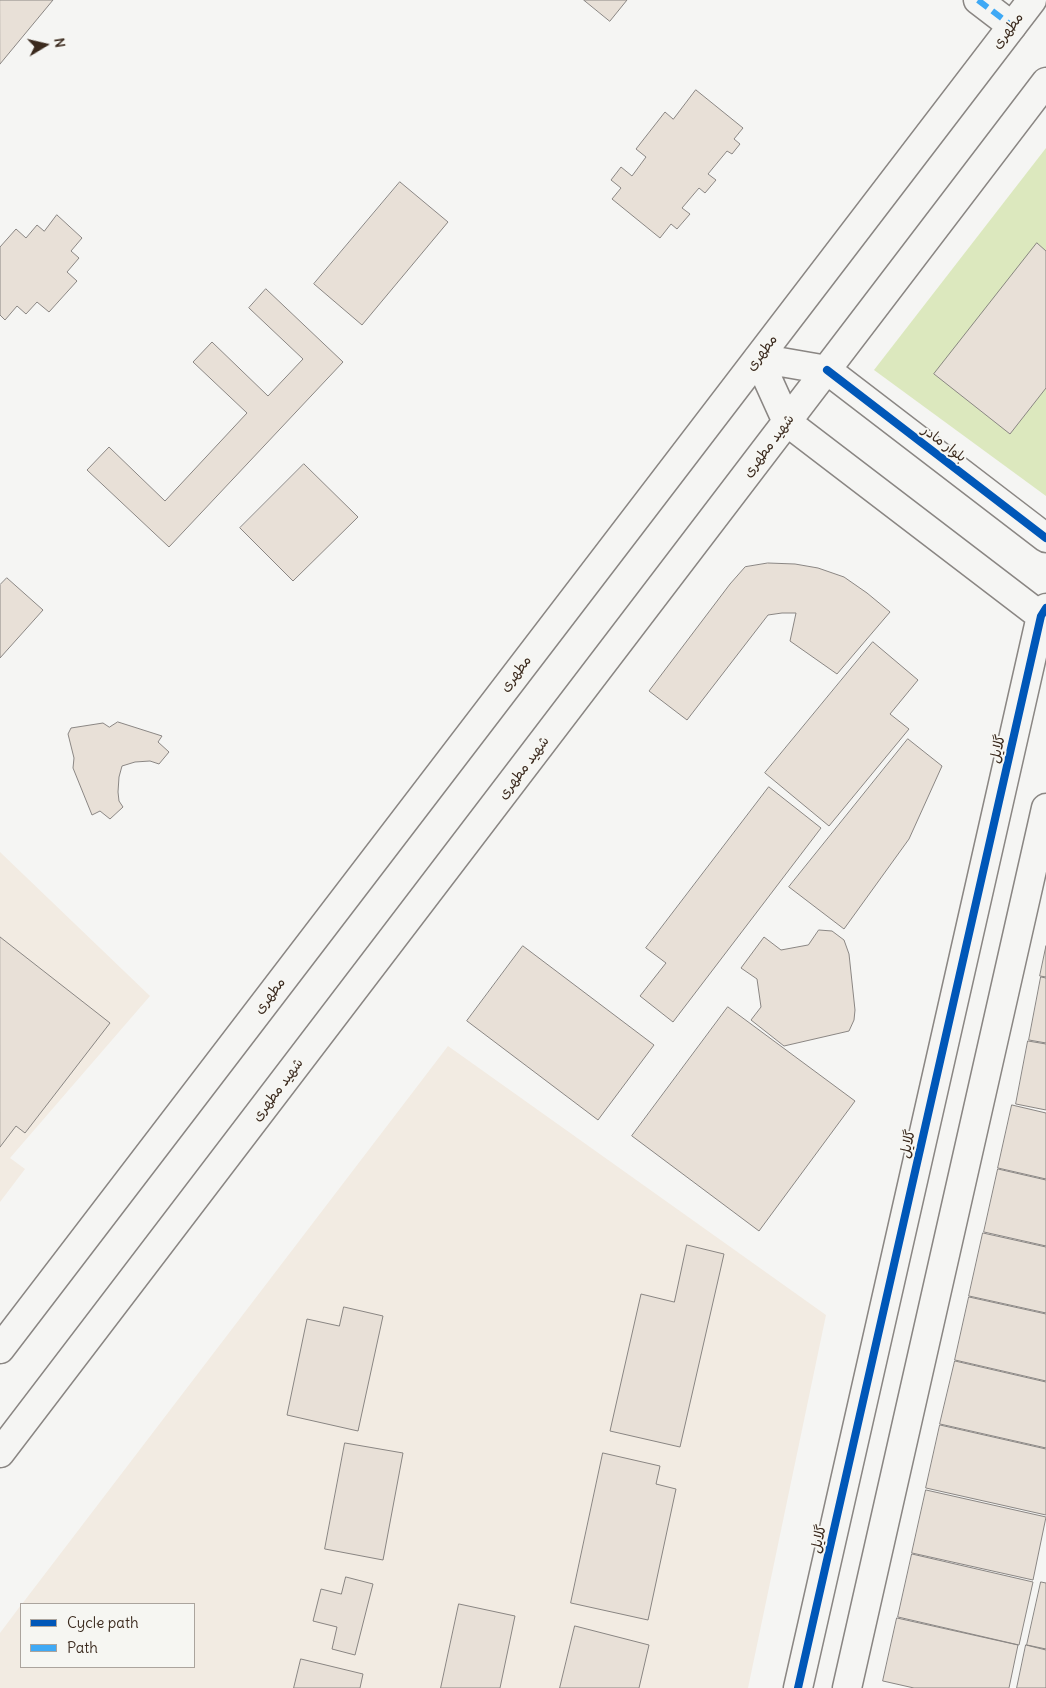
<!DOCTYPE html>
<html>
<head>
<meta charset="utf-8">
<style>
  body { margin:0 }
  #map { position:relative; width:1046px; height:1688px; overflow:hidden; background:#f5f5f3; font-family:Delius,sans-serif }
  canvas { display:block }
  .legend { position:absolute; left:20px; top:1603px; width:175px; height:65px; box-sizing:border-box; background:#f6f6f2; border:1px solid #aba49d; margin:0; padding:6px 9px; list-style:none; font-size:15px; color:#3b2a1e }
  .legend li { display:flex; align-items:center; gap:10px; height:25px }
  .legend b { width:25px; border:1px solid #aba49d }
  .north { position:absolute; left:20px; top:20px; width:50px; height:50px; -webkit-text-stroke:4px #f6f6f2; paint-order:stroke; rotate:81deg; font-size:14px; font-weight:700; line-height:20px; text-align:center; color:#3b2a1e }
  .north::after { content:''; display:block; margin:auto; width:18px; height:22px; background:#3b2a1e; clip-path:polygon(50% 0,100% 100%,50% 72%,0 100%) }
</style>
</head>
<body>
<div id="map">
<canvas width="1046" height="1688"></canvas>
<ul class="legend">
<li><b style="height:6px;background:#0057b8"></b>Cycle path</li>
<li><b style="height:6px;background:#3fa9f5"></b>Path</li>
</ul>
<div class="north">N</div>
</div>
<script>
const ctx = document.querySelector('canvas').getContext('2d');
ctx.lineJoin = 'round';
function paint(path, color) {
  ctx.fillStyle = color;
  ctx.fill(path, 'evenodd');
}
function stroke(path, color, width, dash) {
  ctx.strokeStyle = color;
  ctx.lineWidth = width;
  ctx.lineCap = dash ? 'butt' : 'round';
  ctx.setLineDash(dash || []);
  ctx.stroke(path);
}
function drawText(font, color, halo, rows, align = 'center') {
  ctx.font = font + ' Delius,"Playpen Sans Arabic",sans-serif';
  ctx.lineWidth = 4;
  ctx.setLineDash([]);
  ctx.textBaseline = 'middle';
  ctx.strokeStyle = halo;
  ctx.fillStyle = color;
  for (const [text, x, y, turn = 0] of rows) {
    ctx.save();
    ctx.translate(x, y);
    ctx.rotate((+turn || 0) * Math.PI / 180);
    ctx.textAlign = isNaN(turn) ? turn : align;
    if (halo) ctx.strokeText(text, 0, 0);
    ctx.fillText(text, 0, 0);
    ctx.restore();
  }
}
const built = new Path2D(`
  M 0,852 L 150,996 L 10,1158 L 25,1169 L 0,1202 Z
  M 448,1046 L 826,1315 L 748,1688 L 0,1688 L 0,1633 L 21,1605 L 21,1667 L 194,1667 L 194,1604 L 22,1604 Z`);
const green = new Path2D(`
  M 1046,148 L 1046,496 L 874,370 Z`);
const building = new Path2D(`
  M 0,0 L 53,0 L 0,64 Z
  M 584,0 L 627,0 L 610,21 Z
  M 696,90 L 743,128 L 734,139 L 740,144 L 732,154 L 727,151 L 708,174 L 716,180 L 705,193 L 699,188 L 682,208 L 690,214 L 677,229 L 671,224 L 660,238 L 612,199 L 621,188 L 611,180 L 621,167 L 632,176 L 646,157 L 636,149 L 665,112 L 673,119 Z
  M 400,182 L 448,222 L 362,325 L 314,284 Z
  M 57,215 L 82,238 L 71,251 L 79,258 L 67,272 L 77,281 L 49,312 L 37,302 L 26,314 L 17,306 L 5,320 L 0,315 L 0,247 L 16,229 L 26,238 L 37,225 L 44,231 Z
  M 1037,243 L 1046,251 L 1046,388 L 1010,434 L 934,374 Z
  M 266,289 L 343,362 L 169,547 L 87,470 L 109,447 L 165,501 L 247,413 L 193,362 L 212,342 L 268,396 L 303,359 L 249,308 Z
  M 304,464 L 358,517 L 293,581 L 240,528 Z
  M 768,563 L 795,564 L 818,568 L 844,577 L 867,593 L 890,612 L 837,674 L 790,641 L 796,613 L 782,613 L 768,615 L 687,720 L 649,691 L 730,584 L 745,567 Z
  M 7,578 L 43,610 L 0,658 L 0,585 Z
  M 873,642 L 918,680 L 890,714 L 909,729 L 829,826 L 765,773 Z
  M 118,722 L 162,736 L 158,742 L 169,752 L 159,764 L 150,761 L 135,762 L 122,766 L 119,777 L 118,792 L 119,801 L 123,807 L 110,819 L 100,811 L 92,815 L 73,768 L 74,758 L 68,734 L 71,728 L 103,723 L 109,727 Z
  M 908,739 L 942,766 L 909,839 L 844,929 L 789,887 Z
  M 769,787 L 821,828 L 673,1022 L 640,996 L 666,963 L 646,948 Z
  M 819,930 L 832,931 L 844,940 L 849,954 L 855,1010 L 854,1020 L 849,1031 L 784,1046 L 751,1020 L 761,1007 L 757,979 L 741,968 L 764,937 L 781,950 L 808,945 Z
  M 0,937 L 110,1023 L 25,1133 L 16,1126 L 0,1147 Z
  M 523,946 L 654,1045 L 598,1120 L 467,1021 Z
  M 1046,946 L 1046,977 L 1040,976 Z
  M 1041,977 L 1046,978 L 1046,1043 L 1029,1040 Z
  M 728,1007 L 855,1101 L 759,1231 L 632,1136 Z
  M 1028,1041 L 1046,1044 L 1046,1110 L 1016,1104 Z
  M 1012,1105 L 1046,1113 L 1046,1179 L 998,1168 Z
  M 998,1169 L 1046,1180 L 1046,1246 L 984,1232 Z
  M 983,1233 L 1046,1247 L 1046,1313 L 969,1296 Z
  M 687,1245 L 724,1254 L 680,1447 L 610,1431 L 641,1294 L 674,1302 Z
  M 969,1297 L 1046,1314 L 1046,1381 L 955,1360 Z
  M 344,1307 L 383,1316 L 358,1431 L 287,1415 L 307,1319 L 339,1326 Z
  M 955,1361 L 1046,1382 L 1046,1448 L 940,1424 Z
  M 940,1425 L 1046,1449 L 1046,1515 L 926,1488 Z
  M 345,1443 L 403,1453 L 383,1560 L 325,1549 Z
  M 603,1453 L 660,1466 L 656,1484 L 676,1489 L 648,1620 L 571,1603 Z
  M 926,1490 L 1046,1517 L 1033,1580 L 912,1553 Z
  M 912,1554 L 1033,1582 L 1019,1645 L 898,1617 Z
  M 346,1577 L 373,1584 L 355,1655 L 332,1649 L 337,1627 L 313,1621 L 321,1589 L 341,1594 Z
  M 1041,1582 L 1046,1583 L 1046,1649 L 1027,1645 Z
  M 459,1604 L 515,1616 L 500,1688 L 441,1688 Z
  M 897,1618 L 1018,1645 L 1009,1688 L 914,1688 L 883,1681 Z
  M 575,1626 L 649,1645 L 639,1688 L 560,1688 Z
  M 1026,1645 L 1046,1650 L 1046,1688 L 1017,1688 Z
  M 301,1659 L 363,1674 L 360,1688 L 294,1688 Z`);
const minor = new Path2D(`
  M 978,0 L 1012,26
  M 827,370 L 1046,538
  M 787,422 L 1046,620
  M 798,1688 L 1041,616 L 1046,608
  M 847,1688 L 1046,808`);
const major = new Path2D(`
  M 787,422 L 758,358 L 827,370
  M 0,1349 L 1032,0
  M 0,1453 L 1046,82`);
const quiet = new Path2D(`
  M 978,0 L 1012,26`);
const cycleway = new Path2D(`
  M 827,370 L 1046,538
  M 798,1688 L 1041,616 L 1046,608`);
const streetNames = [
  ["مطهری",1008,31,-53],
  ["مطهری",762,353,-53],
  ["بلوار مادر",944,444,37],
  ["شهید مطهری",769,446,-53],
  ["مطهری",516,674,-53],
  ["گلایل",998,749,-77],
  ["شهید مطهری",524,768,-53],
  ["مطهری",270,996,-53],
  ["شهید مطهری",278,1090,-53],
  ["گلایل",908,1144,-77],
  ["گلایل",819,1539,-77]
];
paint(built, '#f2ebe2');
paint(green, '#dce8be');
paint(building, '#e8e0d7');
stroke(building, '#8a8683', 1);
stroke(minor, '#8a8683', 31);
stroke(major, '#8a8683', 31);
stroke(minor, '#f5f5f3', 28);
stroke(major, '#f5f5f3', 28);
stroke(quiet, '#3fa9f5', 6, [12, 6]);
stroke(cycleway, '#0057b8', 8);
drawText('14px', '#3b2a1e', '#f6f6f2', streetNames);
</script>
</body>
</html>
